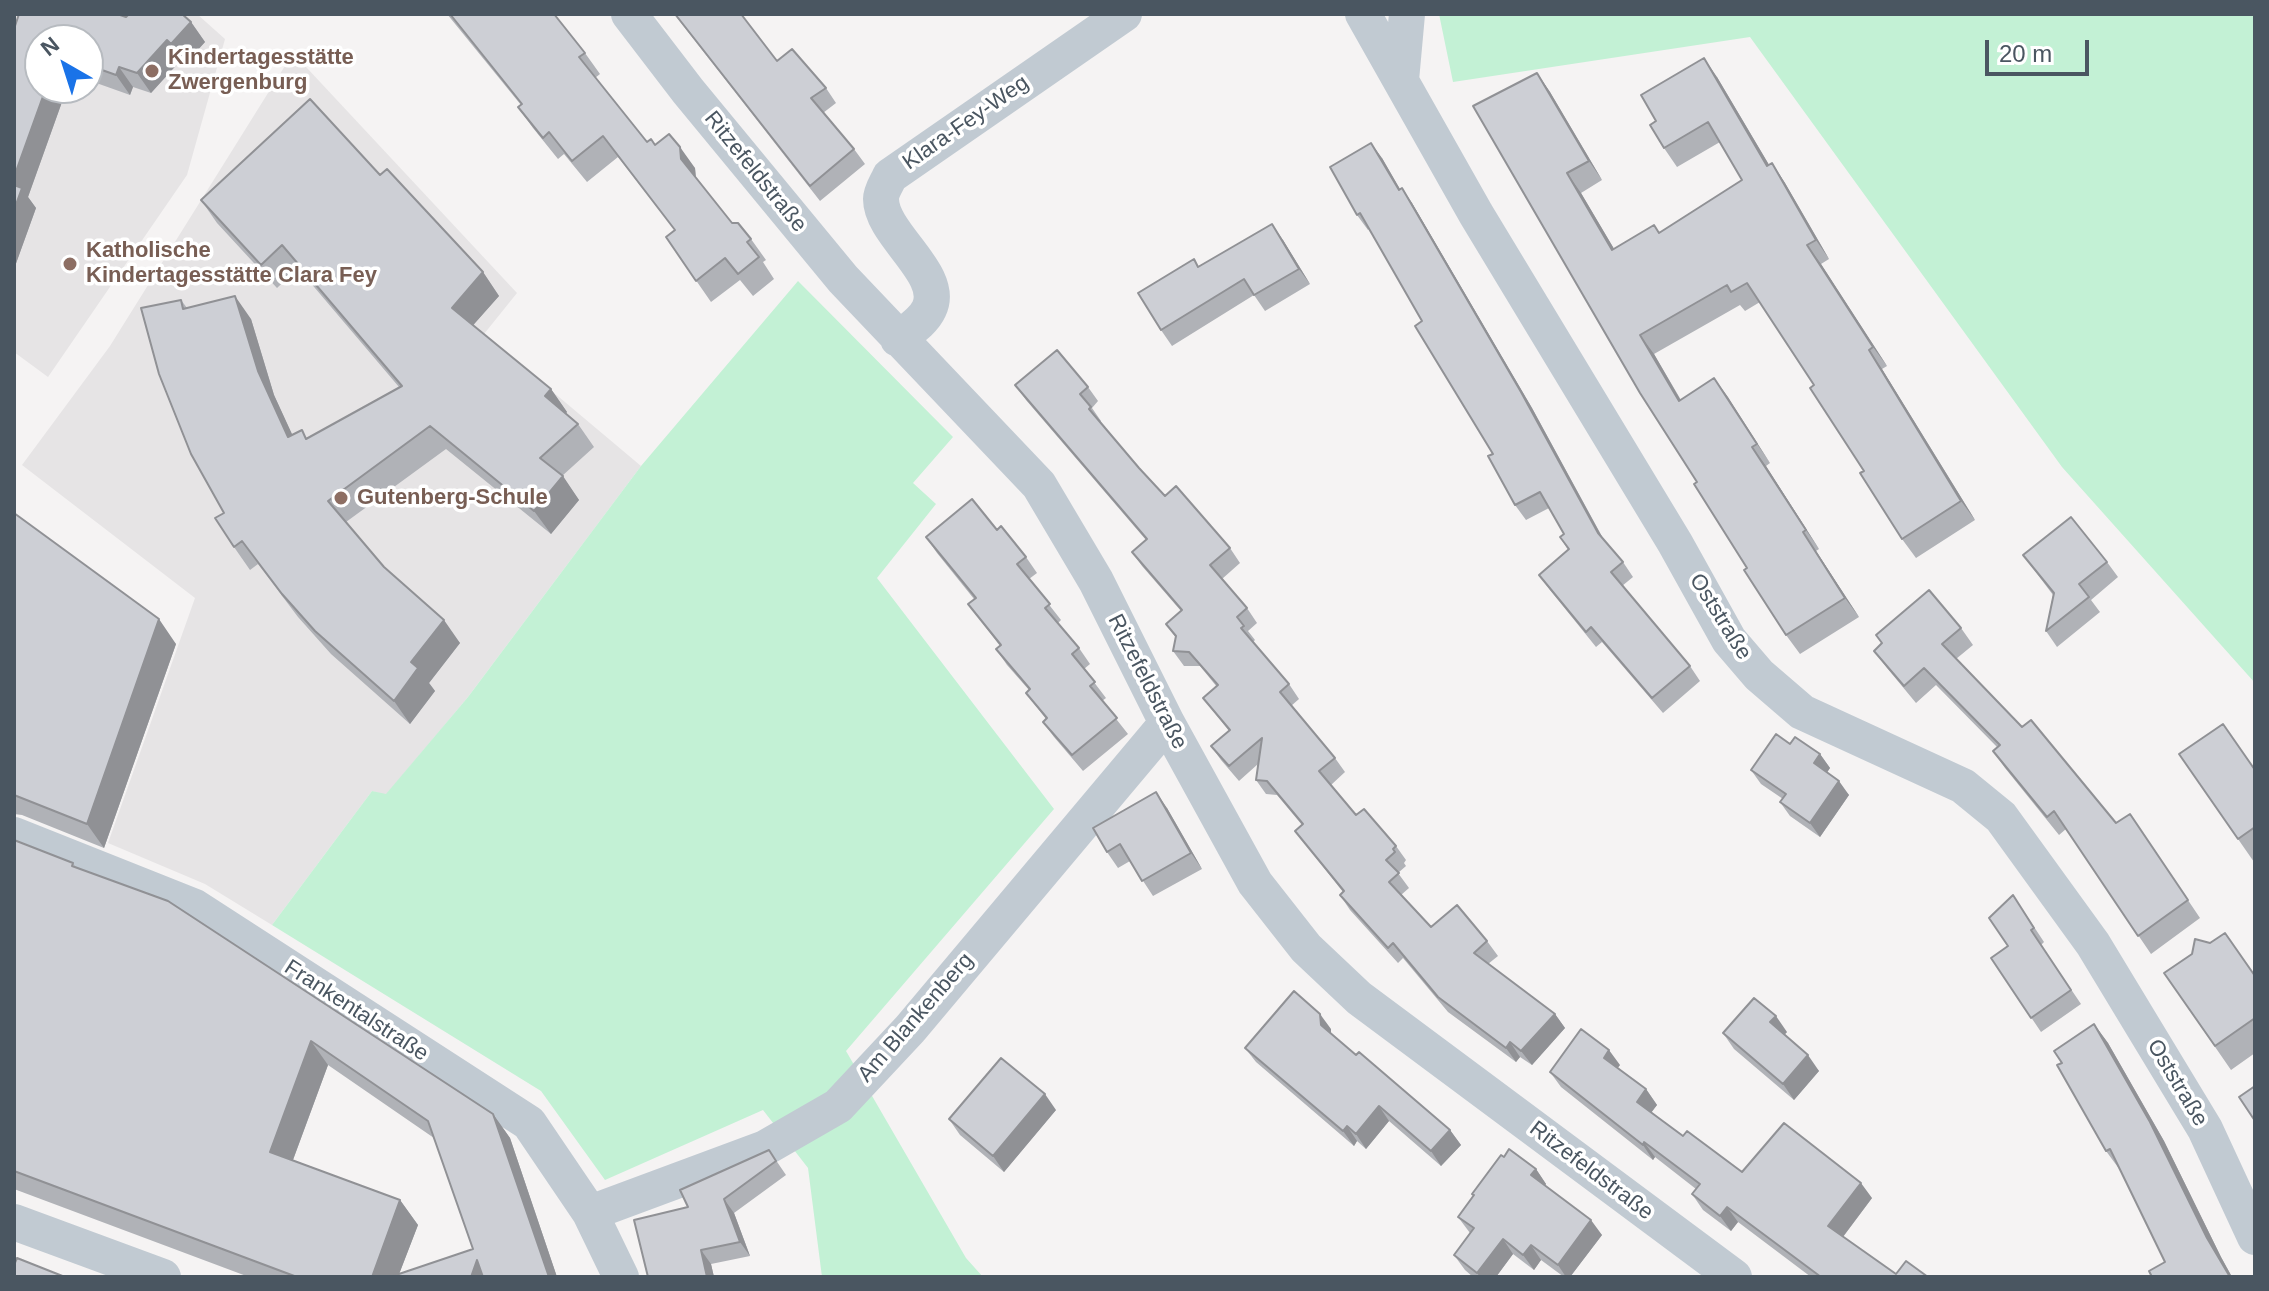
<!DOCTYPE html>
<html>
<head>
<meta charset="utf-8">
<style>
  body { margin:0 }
  #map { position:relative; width:2269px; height:1291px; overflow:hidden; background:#f5f3f3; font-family:Arial,sans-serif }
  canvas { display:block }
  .frame { position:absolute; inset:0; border:16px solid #4a5661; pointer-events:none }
  .north { position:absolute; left:24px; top:24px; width:80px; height:80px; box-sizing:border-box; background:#fff; border:2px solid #b7bbc0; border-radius:50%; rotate:321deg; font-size:22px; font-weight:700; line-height:32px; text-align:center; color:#4a5661 }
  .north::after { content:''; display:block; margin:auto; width:28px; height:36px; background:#1a73e8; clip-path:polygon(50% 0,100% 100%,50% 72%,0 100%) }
  .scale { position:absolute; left:1985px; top:40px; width:104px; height:36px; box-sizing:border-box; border:4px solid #4a5661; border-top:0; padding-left:10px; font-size:24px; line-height:28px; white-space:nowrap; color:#4a5661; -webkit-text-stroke:6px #fff; paint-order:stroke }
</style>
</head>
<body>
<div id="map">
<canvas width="2269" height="1291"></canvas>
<div class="frame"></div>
<div class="north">N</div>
<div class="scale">20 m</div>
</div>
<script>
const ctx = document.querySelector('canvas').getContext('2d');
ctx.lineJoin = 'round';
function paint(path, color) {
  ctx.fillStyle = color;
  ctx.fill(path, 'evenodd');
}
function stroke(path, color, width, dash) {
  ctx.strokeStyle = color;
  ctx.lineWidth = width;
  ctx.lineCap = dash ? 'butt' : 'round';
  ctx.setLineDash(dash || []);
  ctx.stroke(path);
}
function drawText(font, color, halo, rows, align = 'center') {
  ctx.font = font + ' Arial,sans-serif';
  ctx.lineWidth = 7;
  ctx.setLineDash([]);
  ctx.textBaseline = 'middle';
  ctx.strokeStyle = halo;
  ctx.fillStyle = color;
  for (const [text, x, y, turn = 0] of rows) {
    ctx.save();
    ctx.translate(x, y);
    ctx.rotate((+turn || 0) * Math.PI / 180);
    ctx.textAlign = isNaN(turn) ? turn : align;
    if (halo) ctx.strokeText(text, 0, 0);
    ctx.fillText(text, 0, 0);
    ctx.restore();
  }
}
const education = new Path2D(`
  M 14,14 L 197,14 L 225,39 L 187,175 L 48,377 L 14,352 ZM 40,40 L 88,40 L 88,88 L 40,88 Z
  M 293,53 L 517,293 L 484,334 L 641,466 L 468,697 L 386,795 L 372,791 L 272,925 L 205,884 L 108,843 L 195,598 L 22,465 L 110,346 Z`);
const green = new Path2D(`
  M 1439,14 L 2255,14 L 2255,683 L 2062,467 L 1750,37 L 1453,82 Z
  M 798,281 L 953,437 L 913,483 L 936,504 L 877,578 L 1054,809 L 846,1051 L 966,1258 L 983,1277 L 822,1277 L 808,1168 L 763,1110 L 605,1180 L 541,1091 L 272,925 L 372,791 L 386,794 L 468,697 L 641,466 Z`);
const minor = new Path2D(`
  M 629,14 L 688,91 L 843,279 L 1039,485 L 1096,581 L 1167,723 L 1255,883 L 1306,948 L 1359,998 L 1734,1277
  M 1363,14 L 1476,214 L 1675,543 L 1729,640 L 1759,675 L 1802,712 L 1963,786 L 2001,817 L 2093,944 L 2205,1129 L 2255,1237
  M 1401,80 L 1407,14
  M 898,339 C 909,330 923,322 929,309 C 946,274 881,235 881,199 C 881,191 887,183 890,176 L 1124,14
  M 14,835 L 195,907 L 529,1123 L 590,1213 L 621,1277
  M 590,1213 L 765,1148 L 838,1106 L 910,1029 L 1167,723
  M 14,1222 L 163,1277`);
const wall = new Path2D(`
  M 447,14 L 554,14 L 585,53 L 600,74 L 595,78 L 647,142 L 655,145 L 695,168 L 696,177 L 732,223 L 751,239 L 766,260 L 763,262 L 774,279 L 753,296 L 740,280 L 711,302 L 666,237 L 675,230 L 618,157 L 587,182 L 564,154 L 558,159 L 533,128 L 518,107 L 521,105 Z
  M 674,14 L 741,14 L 777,61 L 826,88 L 836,103 L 823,113 L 854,149 L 865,164 L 820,201 Z
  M 126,17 L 191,22 L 205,42 L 185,64 L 181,60 L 151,93 L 133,87 L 130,95 L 88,80 L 88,40 L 40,40 L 40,88 L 67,88 L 28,197 L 36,208 L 14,269 L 14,29 Z
  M 1537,73 L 1550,92 L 1602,180 L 1581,193 L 1614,249 L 1660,232 L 1742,180 L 1720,142 L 1677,167 L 1664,148 L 1717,77 L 1769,165 L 1772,163 L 1785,183 L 1829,259 L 1821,264 L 1887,366 L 1882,369 L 1975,520 L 1916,558 L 1902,539 L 1814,385 L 1760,302 L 1745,311 L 1740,305 L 1654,354 L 1681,400 L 1714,378 L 1770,463 L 1766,466 L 1819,549 L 1816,551 L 1859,617 L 1800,654 L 1786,635 L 1697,482 L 1473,106 Z
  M 1382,158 L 1400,189 L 1412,203 L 1532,408 L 1604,540 L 1623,562 L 1633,577 L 1622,586 L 1690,666 L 1700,681 L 1663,713 L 1602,642 L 1596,647 L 1550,590 L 1539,575 L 1568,550 L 1560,537 L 1564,534 L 1549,508 L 1526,520 L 1515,505 L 1493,454 L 1422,321 L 1369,229 L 1368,230 L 1357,215 Z
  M 380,175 L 483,272 L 499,296 L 473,325 L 551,389 L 567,412 L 566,413 L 578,424 L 594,447 L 562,476 L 579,500 L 551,534 L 446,449 L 346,522 L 384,567 L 460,643 L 429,683 L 435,691 L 410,724 L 331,654 L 298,617 L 258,564 L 250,570 L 234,547 L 224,513 L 181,300 L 187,308 L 251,319 L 274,395 L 292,435 L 308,438 L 399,387 L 298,268 L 277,288 L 217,223 L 201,200 Z
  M 1283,240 L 1310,284 L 1265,311 L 1254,295 L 1172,346 L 1161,330 L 1199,266 Z
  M 1015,385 L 1088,387 L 1098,401 L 1092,408 L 1101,421 L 1100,422 L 1139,468 L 1165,496 L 1230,548 L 1240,563 L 1222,579 L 1247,608 L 1257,623 L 1248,631 L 1255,640 L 1253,642 L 1289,684 L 1299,699 L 1291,706 L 1335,758 L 1345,772 L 1331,785 L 1356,815 L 1396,846 L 1406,860 L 1404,863 L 1406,866 L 1398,873 L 1409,888 L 1401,895 L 1431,927 L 1487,941 L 1498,956 L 1488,964 L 1555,1014 L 1565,1028 L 1532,1065 L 1520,1057 L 1516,1062 L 1448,1012 L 1403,958 L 1398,963 L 1350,910 L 1340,895 L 1343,892 L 1295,831 L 1302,825 L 1277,795 L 1266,794 L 1256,780 L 1258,764 L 1239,781 L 1221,760 L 1211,746 L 1229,731 L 1203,698 L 1217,687 L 1200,666 L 1184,666 L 1173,651 L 1176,638 L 1166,624 L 1181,611 L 1142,566 L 1132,552 L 1146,540 L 1026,400 Z
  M 14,513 L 176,644 L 104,848 L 22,815 L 14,814 Z
  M 997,530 L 1026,557 L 1037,573 L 1029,579 L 1061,620 L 1058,623 L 1079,648 L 1090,664 L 1084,669 L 1106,698 L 1102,701 L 1128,734 L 1083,771 L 1054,737 L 1043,722 L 1046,719 L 1026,693 L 1029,690 L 1007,665 L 996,649 L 1000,646 L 968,604 L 974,599 L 937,553 L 926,537 Z
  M 2023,555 L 2107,562 L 2118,577 L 2091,600 L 2100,612 L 2057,647 L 2046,631 L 2053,595 Z
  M 1961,628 L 1973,645 L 1956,659 L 2116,823 L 2130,814 L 2200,918 L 2151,954 L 2066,829 L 2059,835 L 2005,768 L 1993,751 L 1997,747 L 1936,685 L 1916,703 L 1887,668 L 1874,651 L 1882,644 L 1876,635 Z
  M 1790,744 L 1820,754 L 1830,768 L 1827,772 L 1849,795 L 1820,837 L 1790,816 L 1780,802 L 1783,799 L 1761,784 L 1751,770 Z
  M 2179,754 L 2255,770 L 2255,862 L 2254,862 Z
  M 1167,808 L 1202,869 L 1153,896 L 1130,861 L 1118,868 L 1107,852 Z
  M 14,840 L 73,863 L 76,868 L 493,1114 L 510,1138 L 557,1277 L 249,1277 L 14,1189 ZM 328,1065 L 434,1138 L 473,1249 L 399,1274 L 418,1225 L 400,1200 L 293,1160 Z
  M 2013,895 L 2044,942 L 2041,945 L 2081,1004 L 2041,1032 L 1991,958 L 2008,946 Z
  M 2164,973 L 2255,976 L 2255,1053 L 2231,1070 Z
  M 2094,1024 L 2108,1043 L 2164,1141 L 2221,1257 L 2232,1277 L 2152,1277 L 2165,1262 L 2120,1170 L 2106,1151 L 2062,1063 Z
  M 1331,1029 L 1331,1034 L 1356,1055 L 1450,1130 L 1461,1145 L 1441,1166 L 1389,1121 L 1366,1149 L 1357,1141 L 1354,1146 L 1256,1062 L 1245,1048 Z
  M 1787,1032 L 1784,1035 L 1819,1071 L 1794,1100 L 1734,1049 L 1723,1033 Z
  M 1620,1065 L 1617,1068 L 1646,1089 L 1657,1105 L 1651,1112 L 1683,1136 L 1742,1172 L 1872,1198 L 1843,1237 L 1896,1274 L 1928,1277 L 1811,1277 L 1738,1222 L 1731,1231 L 1703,1210 L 1692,1194 L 1696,1189 L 1655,1157 L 1653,1160 L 1561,1087 L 1550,1072 Z
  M 1056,1110 L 1004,1172 L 960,1135 L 949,1119 Z
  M 769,1150 L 786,1175 L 734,1213 L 750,1256 L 711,1264 L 714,1277 L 648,1277 L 688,1207 Z
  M 1504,1157 L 1536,1169 L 1546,1184 L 1545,1185 L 1602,1235 L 1570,1277 L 1564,1277 L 1541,1260 L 1534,1270 L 1513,1254 L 1496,1277 L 1473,1277 L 1465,1270 L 1454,1255 L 1470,1233 L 1458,1217 L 1474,1196 L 1472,1194 Z`);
const shadedWall = new Path2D(`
  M 191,22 L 205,42 L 185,64 L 171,44 Z
  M 167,40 L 181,60 L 151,93 L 137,73 Z
  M 1704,58 L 1717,77 L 1781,185 L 1767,166 Z
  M 119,67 L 133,87 L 130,95 L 116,75 Z
  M 1537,73 L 1550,92 L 1602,180 L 1589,161 Z
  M 46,88 L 67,88 L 28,197 L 36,208 L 14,269 L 14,177 Z
  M 1371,143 L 1382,158 L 1409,205 L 1399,190 Z
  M 680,147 L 695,168 L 696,180 L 681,159 Z
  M 1772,163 L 1785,183 L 1829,259 L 1816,240 Z
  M 1567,173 L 1581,193 L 1626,269 L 1612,250 Z
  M 1402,188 L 1412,203 L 1532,408 L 1608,548 L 1598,533 Z
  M 1272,224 L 1283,240 L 1310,284 L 1299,269 Z
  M 1807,245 L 1821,264 L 1887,366 L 1873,347 Z
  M 483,272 L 499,296 L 468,331 L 452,308 Z
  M 235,296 L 251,319 L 274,395 L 304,460 L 288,437 L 258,371 Z
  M 1640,335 L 1654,354 L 1692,420 L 1679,401 Z
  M 1869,350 L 1882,369 L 1975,520 L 1961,501 Z
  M 1714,378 L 1728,397 L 1770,463 L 1757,444 Z
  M 551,389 L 567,412 L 561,419 L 545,396 Z
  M 1752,447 L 1766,466 L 1819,549 L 1806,530 Z
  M 563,476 L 579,500 L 551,534 L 534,511 Z
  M 1803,532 L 1816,551 L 1859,617 L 1845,598 Z
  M 159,619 L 176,644 L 104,848 L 87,824 Z
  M 444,620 L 460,643 L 429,683 L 435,691 L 410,724 L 394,701 L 411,662 Z
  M 1820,754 L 1830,768 L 1824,777 L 1814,763 Z
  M 1839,781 L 1849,795 L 1820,837 L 1810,823 Z
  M 1156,792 L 1167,808 L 1202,869 L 1191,853 Z
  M 1320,1014 L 1331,1029 L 1331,1040 L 1321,1025 Z
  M 1555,1014 L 1565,1028 L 1532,1065 L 1521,1051 Z
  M 1776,1016 L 1787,1032 L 1781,1038 L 1770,1022 Z
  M 2094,1024 L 2108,1043 L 2164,1141 L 2221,1257 L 2232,1277 L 2230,1277 L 2207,1238 Z
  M 311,1041 L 328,1065 L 287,1176 L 270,1152 Z
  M 1510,1042 L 1520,1057 L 1516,1062 L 1506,1048 Z
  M 1609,1050 L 1620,1065 L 1614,1073 L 1604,1058 Z
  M 1808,1055 L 1819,1071 L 1794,1100 L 1783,1084 Z
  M 1646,1089 L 1657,1105 L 1648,1117 L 1637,1102 Z
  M 1045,1094 L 1056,1110 L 1004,1172 L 993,1156 Z
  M 1379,1106 L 1389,1121 L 1366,1149 L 1356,1134 Z
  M 493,1114 L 510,1138 L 557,1277 L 549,1277 Z
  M 1347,1126 L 1357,1141 L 1354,1146 L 1343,1131 Z
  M 1450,1130 L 1461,1145 L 1441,1166 L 1431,1151 Z
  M 1644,1142 L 1655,1157 L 1653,1160 L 1643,1145 Z
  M 1536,1169 L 1546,1184 L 1542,1190 L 1531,1175 Z
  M 1861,1183 L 1872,1198 L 1839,1242 L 1828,1226 Z
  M 724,1199 L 734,1213 L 750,1256 L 740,1242 Z
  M 400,1200 L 418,1225 L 398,1277 L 372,1277 Z
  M 1727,1207 L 1738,1222 L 1731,1231 L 1720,1216 Z
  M 1591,1220 L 1602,1235 L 1570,1277 L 1566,1277 L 1558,1265 Z
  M 1503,1239 L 1513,1254 L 1496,1277 L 1480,1277 L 1477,1273 Z
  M 1531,1245 L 1541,1260 L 1534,1270 L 1523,1255 Z
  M 701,1250 L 711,1264 L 714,1277 L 707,1277 Z
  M 477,1260 L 489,1277 L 471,1277 Z`);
const building = new Path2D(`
  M 19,14 L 117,14 L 126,17 L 129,14 L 182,14 L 191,22 L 171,44 L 167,40 L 137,73 L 119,67 L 116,75 L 88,65 L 88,40 L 40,40 L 40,88 L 46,88 L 14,177 L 14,29 Z
  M 450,14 L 554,14 L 585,53 L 579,57 L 647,142 L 651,139 L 655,145 L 669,134 L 680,147 L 681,159 L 732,223 L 738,223 L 751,239 L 747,242 L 759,257 L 738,274 L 725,258 L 696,281 L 666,237 L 675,230 L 603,136 L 572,161 L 549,132 L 543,138 L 518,107 L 522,104 Z
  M 675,14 L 741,14 L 777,61 L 792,49 L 826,88 L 811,98 L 854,149 L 810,186 Z
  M 1704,58 L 1767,166 L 1772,163 L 1816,240 L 1807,245 L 1873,347 L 1869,350 L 1961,501 L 1902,539 L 1860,473 L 1864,471 L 1810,388 L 1814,385 L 1747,283 L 1731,292 L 1727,285 L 1640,335 L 1679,401 L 1714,378 L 1757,444 L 1752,447 L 1806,530 L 1803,532 L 1845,598 L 1786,635 L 1744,570 L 1747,568 L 1694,484 L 1697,482 L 1640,393 L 1473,106 L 1537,73 L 1589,161 L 1567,173 L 1612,250 L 1654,225 L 1659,233 L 1742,180 L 1708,122 L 1664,148 L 1650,125 L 1656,121 L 1641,95 Z
  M 310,99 L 380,175 L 387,169 L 483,272 L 452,308 L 551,389 L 545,396 L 578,424 L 540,458 L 563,476 L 534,511 L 430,426 L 328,501 L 384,567 L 444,620 L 411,662 L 418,668 L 394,701 L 315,631 L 282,594 L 242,541 L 234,547 L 215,518 L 224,513 L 191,454 L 159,374 L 141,308 L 181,300 L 183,309 L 235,296 L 258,371 L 288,437 L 302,430 L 306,439 L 402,386 L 282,245 L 261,265 L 201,200 Z
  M 1371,143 L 1399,190 L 1402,188 L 1521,392 L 1598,533 L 1623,562 L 1611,572 L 1690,666 L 1652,698 L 1591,627 L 1586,632 L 1539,575 L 1569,549 L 1560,537 L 1564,534 L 1540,492 L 1515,505 L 1488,456 L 1493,454 L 1415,326 L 1422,321 L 1360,213 L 1357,215 L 1330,167 Z
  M 14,185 L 22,188 L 14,210 Z
  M 1272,224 L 1299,269 L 1254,295 L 1244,279 L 1161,330 L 1138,293 L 1194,259 L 1198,267 Z
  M 1057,350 L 1088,387 L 1080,394 L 1091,407 L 1089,409 L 1139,468 L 1165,496 L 1176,486 L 1230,548 L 1210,565 L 1247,608 L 1237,617 L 1244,626 L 1241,628 L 1289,684 L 1280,692 L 1335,758 L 1319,771 L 1356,815 L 1364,809 L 1396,846 L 1393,849 L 1395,852 L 1386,860 L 1399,873 L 1389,882 L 1431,927 L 1457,905 L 1487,941 L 1474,953 L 1555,1014 L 1521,1051 L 1510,1042 L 1506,1048 L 1438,997 L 1393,943 L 1388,948 L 1340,895 L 1344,891 L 1295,831 L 1303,824 L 1267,781 L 1256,780 L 1262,738 L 1229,766 L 1211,746 L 1230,730 L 1203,698 L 1218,685 L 1189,652 L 1173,651 L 1176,636 L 1166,624 L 1182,610 L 1132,552 L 1147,539 L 1015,385 Z
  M 972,499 L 997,530 L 1001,526 L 1026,557 L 1017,564 L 1050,604 L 1045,608 L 1079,648 L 1072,654 L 1095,682 L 1090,686 L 1117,718 L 1072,755 L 1043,722 L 1047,718 L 1026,693 L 1030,689 L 996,649 L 1001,645 L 968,604 L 976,598 L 926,537 Z
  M 14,513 L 159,619 L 87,824 L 14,795 Z
  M 2071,517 L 2107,562 L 2079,584 L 2089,597 L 2046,631 L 2054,593 L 2023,555 Z
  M 1929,590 L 1961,628 L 1942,644 L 2022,727 L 2031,720 L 2116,823 L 2130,814 L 2188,900 L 2138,936 L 2054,811 L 2047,817 L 1993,751 L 2000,745 L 1924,668 L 1904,686 L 1874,651 L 1882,643 L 1876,635 Z
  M 2223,724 L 2255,770 L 2255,827 L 2238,839 L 2179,754 Z
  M 1776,734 L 1790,744 L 1795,737 L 1820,754 L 1814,763 L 1839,781 L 1810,823 L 1780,802 L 1786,794 L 1751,770 Z
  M 1156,792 L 1191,853 L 1142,881 L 1120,844 L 1107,852 L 1093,828 Z
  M 14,840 L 73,863 L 72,866 L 168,901 L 493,1114 L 549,1277 L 483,1277 L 477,1260 L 471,1277 L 390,1277 L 473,1249 L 428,1121 L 311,1041 L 270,1152 L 400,1200 L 372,1277 L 297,1277 L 14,1171 Z
  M 2013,895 L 2034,928 L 2031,930 L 2071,990 L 2031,1018 L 1991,958 L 2008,946 L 1989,918 Z
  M 2225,933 L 2255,976 L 2255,1018 L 2215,1046 L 2164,973 L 2192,954 L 2195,939 L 2210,943 Z
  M 1294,991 L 1320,1014 L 1321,1025 L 1356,1055 L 1359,1052 L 1450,1130 L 1431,1151 L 1379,1106 L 1356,1134 L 1347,1126 L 1343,1131 L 1245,1048 Z
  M 1754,998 L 1776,1016 L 1770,1022 L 1808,1055 L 1783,1084 L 1723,1033 Z
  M 2094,1024 L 2150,1122 L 2207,1238 L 2230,1277 L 2152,1277 L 2149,1271 L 2165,1262 L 2110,1149 L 2106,1151 L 2057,1065 L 2062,1063 L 2054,1051 Z
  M 1581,1029 L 1609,1050 L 1604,1058 L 1646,1089 L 1637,1102 L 1683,1136 L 1687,1131 L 1742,1172 L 1784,1123 L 1861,1183 L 1828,1226 L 1896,1274 L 1906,1261 L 1928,1277 L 1821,1277 L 1727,1207 L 1720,1216 L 1692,1194 L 1700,1184 L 1644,1142 L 1643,1145 L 1550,1072 Z
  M 1001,1058 L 1045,1094 L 993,1156 L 949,1119 Z
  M 2255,1086 L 2255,1121 L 2239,1097 Z
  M 1509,1149 L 1536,1169 L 1531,1175 L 1591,1220 L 1558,1265 L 1531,1245 L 1523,1255 L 1503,1239 L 1477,1273 L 1454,1255 L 1474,1228 L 1458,1217 L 1474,1195 L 1472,1194 L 1501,1155 L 1504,1157 Z
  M 769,1150 L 776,1161 L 724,1199 L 740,1242 L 701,1250 L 707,1277 L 648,1277 L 634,1220 L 688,1207 L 680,1190 Z
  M 17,1258 L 65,1277 L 14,1277 L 14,1265 Z`);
const markers = [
  [152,71,8,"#8d6e63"],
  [70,264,8,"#8d6e63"],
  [341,498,8,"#8d6e63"]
];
const educationNames = [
  ["Kindertagesstätte",168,58],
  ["Zwergenburg",168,83],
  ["Katholische",86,251],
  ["Kindertagesstätte Clara Fey",86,276],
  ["Gutenberg-Schule",357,498]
];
const streetNames = [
  ["Klara-Fey-Weg",966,123,-35],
  ["Ritzefeldstraße",755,172,51],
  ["Oststraße",1720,617,58],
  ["Ritzefeldstraße",1147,682,63],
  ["Frankentalstraße",356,1011,33],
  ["Am Blankenberg",916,1018,-49],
  ["Oststraße",2177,1083,59],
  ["Ritzefeldstraße",1591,1171,37]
];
paint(education, '#e6e4e5');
paint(green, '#c3f1d5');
stroke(minor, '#c1cad2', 36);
paint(wall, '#b0b2b7');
paint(shadedWall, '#909195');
paint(building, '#cdcfd5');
stroke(building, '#909195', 2);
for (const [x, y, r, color] of markers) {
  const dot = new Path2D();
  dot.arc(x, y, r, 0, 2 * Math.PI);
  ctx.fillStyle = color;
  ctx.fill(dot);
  stroke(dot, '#fff', 3);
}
drawText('bold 22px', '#785e54', '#fff', educationNames, 'left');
drawText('22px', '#4a5661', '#fff', streetNames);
</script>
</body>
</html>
